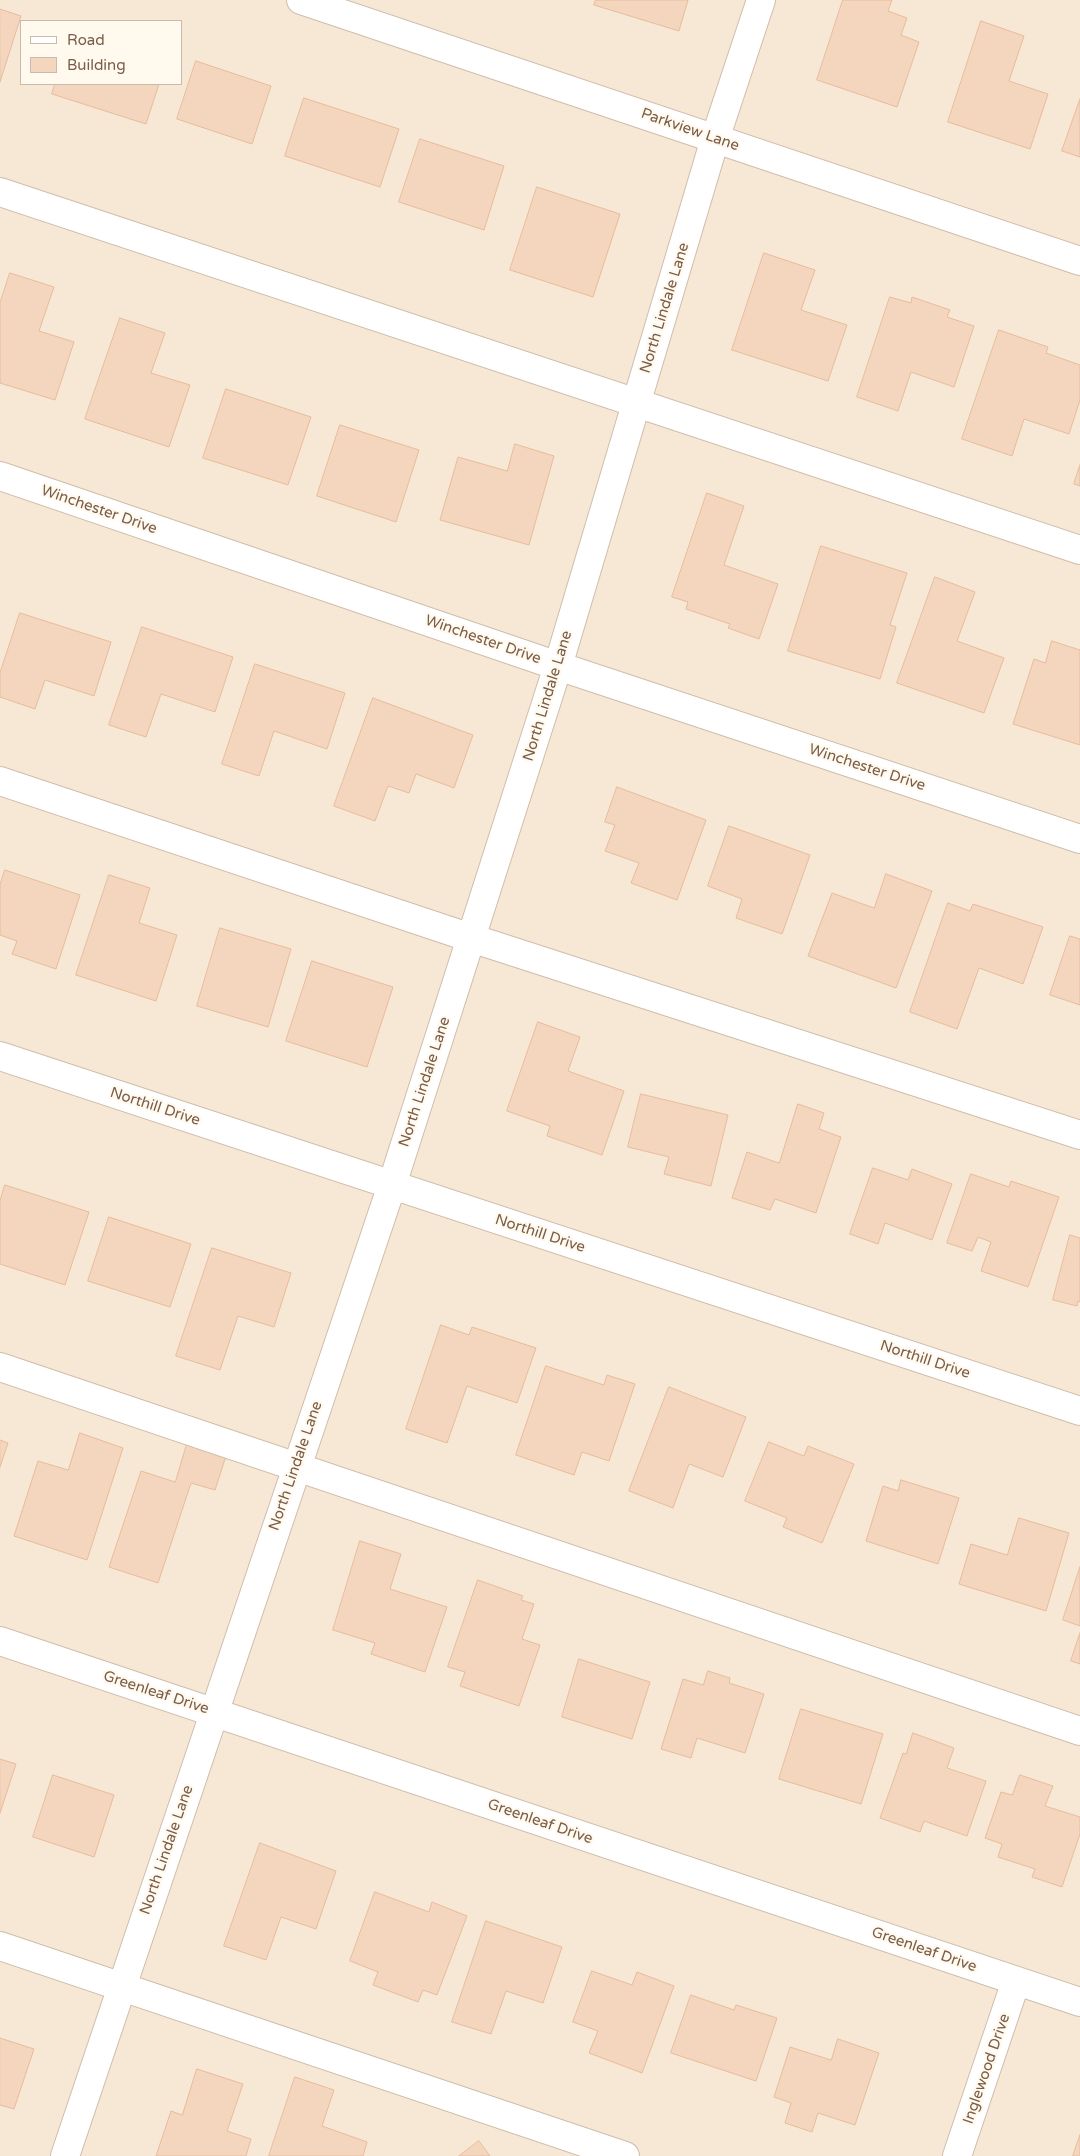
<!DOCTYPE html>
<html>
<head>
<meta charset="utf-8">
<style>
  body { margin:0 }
  #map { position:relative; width:1080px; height:2156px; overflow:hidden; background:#fdf5e7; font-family:"Varela Round",sans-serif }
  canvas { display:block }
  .legend { position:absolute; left:20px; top:20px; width:162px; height:65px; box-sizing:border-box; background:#fff9ee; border:1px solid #c9baac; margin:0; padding:6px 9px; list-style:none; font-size:15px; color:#795c49 }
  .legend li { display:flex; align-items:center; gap:10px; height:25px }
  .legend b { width:25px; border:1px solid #c9baac }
</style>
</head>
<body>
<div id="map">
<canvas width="1080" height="2156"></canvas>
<ul class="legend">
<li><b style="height:6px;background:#fff"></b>Road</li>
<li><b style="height:14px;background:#f4d5bd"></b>Building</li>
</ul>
</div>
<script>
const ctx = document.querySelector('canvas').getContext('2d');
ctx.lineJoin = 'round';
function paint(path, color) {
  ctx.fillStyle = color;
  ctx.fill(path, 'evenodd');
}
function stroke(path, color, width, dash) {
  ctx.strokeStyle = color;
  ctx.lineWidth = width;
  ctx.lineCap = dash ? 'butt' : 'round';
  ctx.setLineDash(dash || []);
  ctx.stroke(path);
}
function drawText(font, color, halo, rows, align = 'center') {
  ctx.font = font + ' "Varela Round",sans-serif';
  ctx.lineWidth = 4.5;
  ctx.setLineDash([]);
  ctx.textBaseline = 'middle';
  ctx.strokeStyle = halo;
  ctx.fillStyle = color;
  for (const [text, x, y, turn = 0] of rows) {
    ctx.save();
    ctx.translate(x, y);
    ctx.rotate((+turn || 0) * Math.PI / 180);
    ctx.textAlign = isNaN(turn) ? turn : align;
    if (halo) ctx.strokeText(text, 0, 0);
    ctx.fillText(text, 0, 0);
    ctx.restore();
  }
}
const residential = new Path2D(`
  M 0,0 L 1080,0 L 1080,2156 L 0,2156 ZM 21,21 L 181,21 L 181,84 L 21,84 Z`);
const building = new Path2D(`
  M 596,0 L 688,0 L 679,31 L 594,5 Z
  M 843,0 L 892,0 L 888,11 L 907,18 L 901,35 L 919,42 L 897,107 L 817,80 Z
  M 0,9 L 21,16 L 0,82 Z
  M 981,21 L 1024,36 L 1009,81 L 1048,94 L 1030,149 L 948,122 Z
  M 196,61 L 271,86 L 252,144 L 177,119 Z
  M 55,84 L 159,84 L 146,124 L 52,94 Z
  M 304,98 L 399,129 L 380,187 L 285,156 Z
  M 1080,99 L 1080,157 L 1062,151 Z
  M 420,139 L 504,166 L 484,230 L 399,202 Z
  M 537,187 L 620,214 L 593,297 L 510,270 Z
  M 764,253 L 815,270 L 801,310 L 847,325 L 828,381 L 732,350 Z
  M 10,273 L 54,287 L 39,331 L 74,342 L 55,400 L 0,383 L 0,303 Z
  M 890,297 L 911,303 L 912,297 L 950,310 L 947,317 L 974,326 L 954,387 L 911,372 L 898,411 L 857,397 Z
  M 120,318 L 165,333 L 151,373 L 190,385 L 169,447 L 85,419 Z
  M 999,330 L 1048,347 L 1046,353 L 1080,365 L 1080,400 L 1069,434 L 1024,419 L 1012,456 L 962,439 Z
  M 226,389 L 311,417 L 288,485 L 203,458 Z
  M 340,425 L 419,450 L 396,522 L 317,496 Z
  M 515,444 L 554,456 L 529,545 L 440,520 L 458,457 L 507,471 Z
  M 1080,465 L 1080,486 L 1074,484 Z
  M 707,493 L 744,506 L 724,565 L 778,584 L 759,639 L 728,628 L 730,624 L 686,609 L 688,602 L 672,597 Z
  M 821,546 L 907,573 L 890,625 L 896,627 L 880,679 L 788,651 Z
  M 935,577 L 975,592 L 957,641 L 1004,658 L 984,713 L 897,683 Z
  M 20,613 L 111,642 L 94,696 L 45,680 L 35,709 L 0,697 L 0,673 Z
  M 142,627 L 233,657 L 215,712 L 161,694 L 146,737 L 109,725 Z
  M 1052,641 L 1080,650 L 1080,745 L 1013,724 L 1034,659 L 1045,663 Z
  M 255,664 L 345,693 L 327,749 L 274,731 L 259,776 L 222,764 Z
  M 373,698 L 473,735 L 454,788 L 416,774 L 409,793 L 388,786 L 375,821 L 334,806 Z
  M 617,787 L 706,820 L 677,900 L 631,883 L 639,863 L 605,851 L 615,825 L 605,822 Z
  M 729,826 L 810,855 L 782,934 L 736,918 L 742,899 L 708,886 Z
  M 5,870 L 80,895 L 56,969 L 12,954 L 17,941 L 0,935 L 0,885 Z
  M 886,874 L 932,891 L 896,988 L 808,956 L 832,893 L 874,908 Z
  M 109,875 L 150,888 L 139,923 L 177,935 L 156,1001 L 76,975 Z
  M 948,903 L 970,911 L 973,904 L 1043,927 L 1023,984 L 979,968 L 957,1029 L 910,1012 Z
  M 220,928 L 291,949 L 268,1027 L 197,1006 Z
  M 1070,936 L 1080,939 L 1080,1005 L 1050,995 Z
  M 312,961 L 393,987 L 367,1067 L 286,1041 Z
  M 538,1022 L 580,1037 L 568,1071 L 624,1091 L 602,1155 L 547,1136 L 550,1126 L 507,1111 Z
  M 641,1094 L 728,1115 L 711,1186 L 664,1174 L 669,1157 L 628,1147 Z
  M 798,1104 L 824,1113 L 819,1129 L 841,1137 L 816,1213 L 775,1199 L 770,1210 L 732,1198 L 747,1152 L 779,1163 Z
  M 873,1168 L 908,1180 L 912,1169 L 952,1184 L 932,1240 L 885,1223 L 878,1244 L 850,1234 Z
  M 971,1174 L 1009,1187 L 1011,1181 L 1059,1197 L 1028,1287 L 981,1271 L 991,1242 L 978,1237 L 972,1251 L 947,1243 Z
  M 5,1185 L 89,1212 L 65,1285 L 0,1264 L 0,1201 Z
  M 109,1217 L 191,1244 L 170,1307 L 88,1281 Z
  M 1070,1235 L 1080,1238 L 1080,1302 L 1078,1301 L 1077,1306 L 1053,1300 Z
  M 212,1248 L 291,1273 L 274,1327 L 238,1316 L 220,1370 L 176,1356 Z
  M 441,1325 L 469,1335 L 472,1327 L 536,1348 L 517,1403 L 467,1386 L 447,1443 L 406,1429 Z
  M 546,1366 L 604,1385 L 607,1375 L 635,1384 L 609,1461 L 582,1452 L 574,1475 L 516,1455 Z
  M 669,1387 L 746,1417 L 723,1477 L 689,1464 L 673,1508 L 629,1491 Z
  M 80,1433 L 123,1448 L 87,1560 L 14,1536 L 38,1461 L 68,1470 Z
  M 0,1440 L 8,1443 L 0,1467 Z
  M 769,1442 L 804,1456 L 808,1446 L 854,1464 L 822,1543 L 783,1527 L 787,1518 L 745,1501 Z
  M 187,1444 L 226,1456 L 215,1490 L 191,1483 L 158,1583 L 109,1567 L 141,1471 L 175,1482 Z
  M 901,1480 L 959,1498 L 938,1564 L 866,1541 L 883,1486 L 898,1491 Z
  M 1019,1518 L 1069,1533 L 1046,1611 L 959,1584 L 971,1544 L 1007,1555 Z
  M 360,1541 L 401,1554 L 390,1589 L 447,1607 L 425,1672 L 371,1654 L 375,1643 L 333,1630 Z
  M 1080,1567 L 1080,1626 L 1063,1620 Z
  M 478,1580 L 523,1596 L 521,1600 L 534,1604 L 522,1639 L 540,1645 L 519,1706 L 460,1686 L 465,1672 L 448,1667 Z
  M 1080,1633 L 1080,1664 L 1071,1661 Z
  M 579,1659 L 650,1682 L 632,1739 L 562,1717 Z
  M 708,1671 L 730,1678 L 729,1683 L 764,1694 L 745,1753 L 697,1738 L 691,1758 L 661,1749 L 683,1679 L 703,1685 Z
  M 801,1709 L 883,1734 L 861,1804 L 779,1779 Z
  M 913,1733 L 954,1748 L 947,1768 L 986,1781 L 967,1836 L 924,1821 L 920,1832 L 880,1818 L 903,1753 L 906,1754 Z
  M 0,1759 L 16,1764 L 0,1813 Z
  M 53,1775 L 114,1795 L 94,1857 L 33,1837 Z
  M 1020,1775 L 1053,1786 L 1045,1806 L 1080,1817 L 1080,1834 L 1062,1887 L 1032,1877 L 1035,1869 L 998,1857 L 1002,1844 L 985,1838 L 1001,1792 L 1012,1795 Z
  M 260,1843 L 336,1871 L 316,1929 L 281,1917 L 266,1960 L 224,1946 Z
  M 375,1892 L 429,1912 L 432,1902 L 467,1916 L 437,1995 L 423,1990 L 418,2002 L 373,1985 L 378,1972 L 350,1961 Z
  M 486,1921 L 562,1947 L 543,2003 L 506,1991 L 491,2034 L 452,2022 Z
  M 592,1971 L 632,1985 L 637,1972 L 674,1986 L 642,2073 L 589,2053 L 598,2031 L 573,2022 Z
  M 691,1995 L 734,2010 L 736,2005 L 777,2018 L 756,2081 L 671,2053 Z
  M 0,2038 L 34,2049 L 14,2109 L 0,2105 Z
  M 838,2039 L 879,2053 L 855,2125 L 818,2113 L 812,2132 L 785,2123 L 791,2103 L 774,2097 L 790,2047 L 831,2060 Z
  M 197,2069 L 243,2084 L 227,2131 L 251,2139 L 246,2156 L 156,2156 L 171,2111 L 182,2115 Z
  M 295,2077 L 334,2090 L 322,2126 L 367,2142 L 363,2156 L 269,2156 Z
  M 1080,2135 L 1080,2156 L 1073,2156 Z
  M 479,2141 L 490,2156 L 459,2156 Z`);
const minor = new Path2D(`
  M 301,0 L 1080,261
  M 0,192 L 1080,550
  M 0,476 L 558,666 L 1080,839
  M 0,781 L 471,938 L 1080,1135
  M 0,1056 L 1080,1411
  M 0,1367 L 1080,1731
  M 0,1641 L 1080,2002
  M 0,1946 L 625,2156
  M 65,2156 L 392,1185 L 558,666 L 715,139 L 761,0
  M 957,2156 L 1016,1981`);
const streetNames = [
  ["Parkview Lane",690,130,19],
  ["North Lindale Lane",665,308,-73],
  ["Winchester Drive",99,510,19],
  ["Winchester Drive",483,640,19],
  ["North Lindale Lane",548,696,-73],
  ["Winchester Drive",867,768,18],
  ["North Lindale Lane",425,1082,-72],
  ["Northill Drive",155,1107,18],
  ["Northill Drive",540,1234,18],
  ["Northill Drive",925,1360,18],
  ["North Lindale Lane",296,1466,-71],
  ["Greenleaf Drive",156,1693,18],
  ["Greenleaf Drive",540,1822,19],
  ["North Lindale Lane",167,1850,-71],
  ["Greenleaf Drive",924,1950,19],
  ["Inglewood Drive",987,2069,-71]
];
paint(residential, '#f6e8d5');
paint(building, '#f4d5bd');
stroke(building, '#e8bc9c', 1);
stroke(minor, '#d0bdab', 30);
stroke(minor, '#fff', 28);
drawText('15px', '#795c49', '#fff9ee', streetNames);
</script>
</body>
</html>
